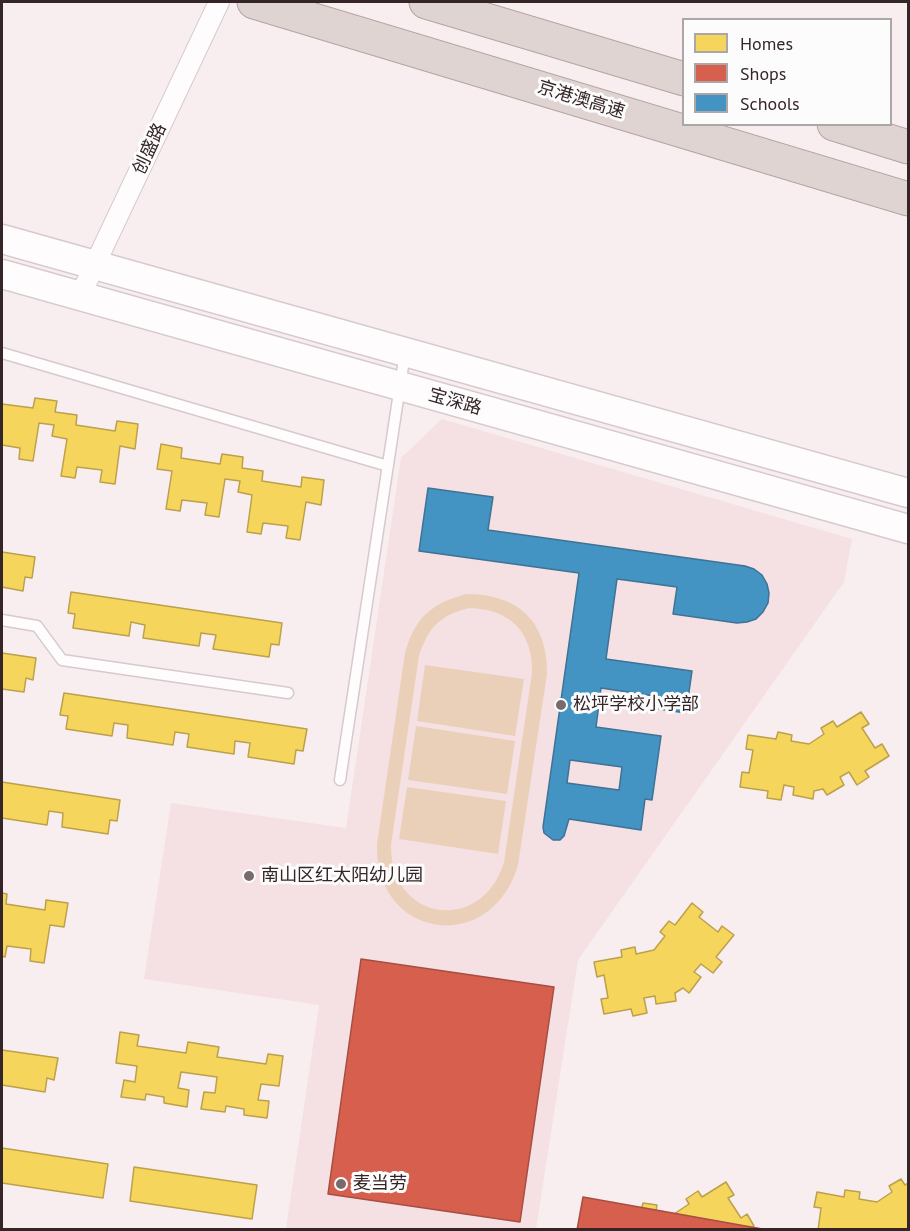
<!DOCTYPE html>
<html>
<head>
<meta charset="utf-8">
<style>
  body { margin:0 }
  #map { position:relative; width:910px; height:1231px; overflow:hidden; background:#f8eef0; font-family:"PT Sans",sans-serif }
  canvas { display:block }
  .frame { position:absolute; inset:0; border:3px solid #352527; pointer-events:none }
  .legend { position:absolute; left:682px; top:18px; width:210px; height:108px; box-sizing:border-box; background:#fcfcfc; border:2px solid #aca6a7; margin:0; padding:8px 10px; list-style:none; font-size:18px; color:#352527 }
  .legend li { display:flex; align-items:center; gap:12px; height:30px }
  .legend b { width:30px; border:2px solid #aca6a7 }
</style>
</head>
<body>
<div id="map">
<canvas width="910" height="1231"></canvas>
<div class="frame"></div>
<ul class="legend">
<li><b style="height:16px;background:#f6d55c"></b>Homes</li>
<li><b style="height:16px;background:#d6604d"></b>Shops</li>
<li><b style="height:16px;background:#4393c3"></b>Schools</li>
</ul>
</div>
<script>
const ctx = document.querySelector('canvas').getContext('2d');
ctx.lineJoin = 'round';
function paint(path, color) {
  ctx.fillStyle = color;
  ctx.fill(path, 'evenodd');
}
function stroke(path, color, width, dash) {
  ctx.strokeStyle = color;
  ctx.lineWidth = width;
  ctx.lineCap = dash ? 'butt' : 'round';
  ctx.setLineDash(dash || []);
  ctx.stroke(path);
}
function drawText(font, color, halo, rows, align = 'center') {
  ctx.font = font + ' "PT Sans","Noto Sans SC",sans-serif';
  ctx.lineWidth = 6;
  ctx.setLineDash([]);
  ctx.textBaseline = 'middle';
  ctx.strokeStyle = halo;
  ctx.fillStyle = color;
  for (const [text, x, y, turn = 0] of rows) {
    ctx.save();
    ctx.translate(x, y);
    ctx.rotate((+turn || 0) * Math.PI / 180);
    ctx.textAlign = isNaN(turn) ? turn : align;
    if (halo) ctx.strokeText(text, 0, 0);
    ctx.fillText(text, 0, 0);
    ctx.restore();
  }
}
const built = new Path2D(`
  M 442,419 L 852,539 L 844,582 L 578,960 L 536,1229 L 286,1229 L 319,1005 L 144,979 L 171,803 L 346,828 L 401,458 Z`);
const green = new Path2D(`
  M 467,594 C 518,594 548,622 547,674 L 518,865 C 491,957 374,939 377,844 L 405,653 C 415,618 431,603 467,594 ZM 469,608 C 510,609 533,632 532,673 L 504,862 C 482,935 390,922 391,845 L 419,656 C 428,628 440,615 469,608 Z
  M 425,665 L 524,679 L 515,736 L 417,721 Z
  M 416,726 L 515,741 L 507,794 L 408,780 Z
  M 407,787 L 506,801 L 498,854 L 399,839 Z`);
const homes = new Path2D(`
  M 35,398 L 57,401 L 55,412 L 77,415 L 76,425 L 115,431 L 117,421 L 138,424 L 135,449 L 120,446 L 115,484 L 100,482 L 102,470 L 77,467 L 75,478 L 61,476 L 67,439 L 52,436 L 54,425 L 39,423 L 33,461 L 19,459 L 20,448 L 2,445 L 2,404 L 33,408 Z
  M 161,444 L 182,448 L 181,458 L 220,464 L 222,454 L 243,457 L 242,468 L 263,471 L 262,481 L 301,487 L 302,477 L 324,480 L 321,505 L 306,502 L 300,540 L 286,538 L 288,526 L 263,523 L 261,534 L 247,532 L 252,495 L 238,492 L 240,481 L 225,479 L 219,517 L 205,515 L 207,503 L 182,500 L 180,511 L 166,509 L 172,471 L 157,469 Z
  M 2,552 L 35,557 L 32,578 L 25,577 L 23,591 L 2,587 Z
  M 71,592 L 282,623 L 279,645 L 271,644 L 269,657 L 213,649 L 216,635 L 201,633 L 199,646 L 143,638 L 145,625 L 131,622 L 129,636 L 73,628 L 75,614 L 68,613 Z
  M 2,653 L 36,658 L 33,680 L 26,678 L 24,692 L 2,689 Z
  M 64,693 L 307,729 L 303,751 L 296,750 L 294,764 L 248,757 L 250,743 L 235,741 L 234,754 L 187,747 L 189,734 L 175,732 L 173,745 L 127,738 L 128,725 L 114,723 L 112,736 L 66,729 L 68,716 L 60,715 Z
  M 861,712 L 869,724 L 862,728 L 875,748 L 882,744 L 889,756 L 865,771 L 869,777 L 857,785 L 849,772 L 840,777 L 844,785 L 827,795 L 823,789 L 814,791 L 813,799 L 793,795 L 794,787 L 784,785 L 781,800 L 767,798 L 768,791 L 740,787 L 742,772 L 749,773 L 753,750 L 746,749 L 748,735 L 776,739 L 778,732 L 792,735 L 791,741 L 809,744 L 824,734 L 821,728 L 833,721 L 837,727 Z
  M 2,782 L 120,800 L 117,821 L 110,820 L 108,834 L 62,827 L 63,813 L 49,811 L 47,825 L 2,818 Z
  M 2,893 L 7,894 L 6,904 L 45,910 L 46,900 L 68,903 L 64,927 L 50,925 L 44,963 L 30,961 L 31,949 L 7,946 L 5,957 L 2,956 Z
  M 692,903 L 703,912 L 699,917 L 718,932 L 722,926 L 734,935 L 716,957 L 722,962 L 713,973 L 701,964 L 694,972 L 701,977 L 689,993 L 683,988 L 675,993 L 676,1001 L 656,1004 L 655,996 L 644,998 L 647,1013 L 633,1016 L 631,1009 L 604,1014 L 601,999 L 608,998 L 604,975 L 597,977 L 594,962 L 622,957 L 621,950 L 635,947 L 636,954 L 654,950 L 665,936 L 660,932 L 669,921 L 675,925 Z
  M 120,1032 L 139,1035 L 137,1046 L 186,1053 L 188,1042 L 219,1047 L 217,1057 L 266,1064 L 268,1054 L 283,1056 L 279,1086 L 261,1084 L 258,1100 L 269,1101 L 267,1118 L 244,1115 L 244,1109 L 226,1106 L 225,1112 L 201,1109 L 204,1092 L 215,1093 L 217,1077 L 181,1072 L 178,1088 L 189,1090 L 187,1107 L 164,1103 L 164,1097 L 146,1094 L 145,1100 L 121,1097 L 124,1080 L 135,1082 L 137,1066 L 116,1063 Z
  M 2,1050 L 58,1058 L 54,1080 L 47,1078 L 45,1092 L 2,1085 Z
  M 2,1148 L 108,1164 L 103,1198 L 2,1183 Z
  M 134,1167 L 257,1185 L 252,1219 L 130,1201 Z
  M 901,1179 L 905,1185 L 908,1183 L 908,1230 L 818,1230 L 821,1208 L 814,1207 L 817,1192 L 844,1197 L 845,1190 L 860,1192 L 859,1199 L 877,1202 L 892,1192 L 889,1186 Z
  M 726,1182 L 734,1195 L 728,1198 L 741,1218 L 747,1214 L 754,1226 L 750,1230 L 617,1230 L 618,1221 L 611,1220 L 614,1205 L 641,1210 L 643,1203 L 657,1205 L 656,1211 L 674,1214 L 689,1204 L 686,1199 L 698,1191 L 702,1197 Z`);
const shops = new Path2D(`
  M 361,959 L 554,987 L 520,1222 L 328,1194 Z
  M 583,1197 L 768,1230 L 577,1230 Z`);
const schools = new Path2D(`
  M 428,488 L 493,497 L 488,530 L 745,566 L 754,569 L 762,575 L 767,584 L 769,593 L 768,603 L 763,612 L 756,619 L 747,622 L 737,623 L 673,614 L 677,587 L 617,579 L 606,659 L 692,671 L 686,713 L 659,709 L 661,697 L 601,688 L 596,727 L 661,736 L 652,800 L 645,799 L 641,830 L 569,819 L 564,836 L 560,840 L 553,840 L 544,833 L 543,827 L 579,573 L 419,551 ZM 570,760 L 622,767 L 619,790 L 567,783 Z`);
const lane = new Path2D(`
  M 2,353 L 388,466
  M 2,620 L 37,626 L 62,660 L 288,693
  M 340,780 L 405,353`);
const street = new Path2D(`
  M 80,296 L 219,2`);
const secondary = new Path2D(`
  M 2,239 L 908,493
  M 2,274 L 908,529`);
const highway = new Path2D(`
  M 254,2 L 908,199
  M 426,2 L 684,79
  M 834,124 L 908,147`);
const markers = [
  [561,705,6,"#796b6d"],
  [249,876,6,"#796b6d"],
  [341,1184,6,"#796b6d"]
];
const streetNames = [
  ["京港澳高速",581,100,17],
  ["创盛路",150,149,-65],
  ["宝深路",455,402,16]
];
const poiNames = [
  ["松坪学校小学部",573,705],
  ["南山区红太阳幼儿园",261,876],
  ["麦当劳",353,1184]
];
paint(built, '#f5e0e3');
paint(green, '#ebd0b9');
paint(homes, '#f6d55c');
stroke(homes, '#bca04c', 1.5);
paint(shops, '#d6604d');
stroke(shops, '#a64e42', 1.5);
paint(schools, '#4393c3');
stroke(schools, '#3f7294', 1.5);
stroke(lane, '#d6cacc', 13);
stroke(street, '#d6cacc', 22);
stroke(secondary, '#d6cacc', 31);
stroke(highway, '#b4a4a1', 35);
stroke(lane, '#fefcfd', 10);
stroke(street, '#fefcfd', 20);
stroke(secondary, '#fefcfd', 28);
stroke(highway, '#dfd4d1', 33);
for (const [x, y, r, color] of markers) {
  const dot = new Path2D();
  dot.arc(x, y, r, 0, 2 * Math.PI);
  ctx.fillStyle = color;
  ctx.fill(dot);
  stroke(dot, '#fcfcfc', 2);
}
drawText('18px', '#352527', '#fcfcfc', streetNames);
drawText('18px', '#352527', '#fcfcfc', poiNames, 'left');
</script>
</body>
</html>
